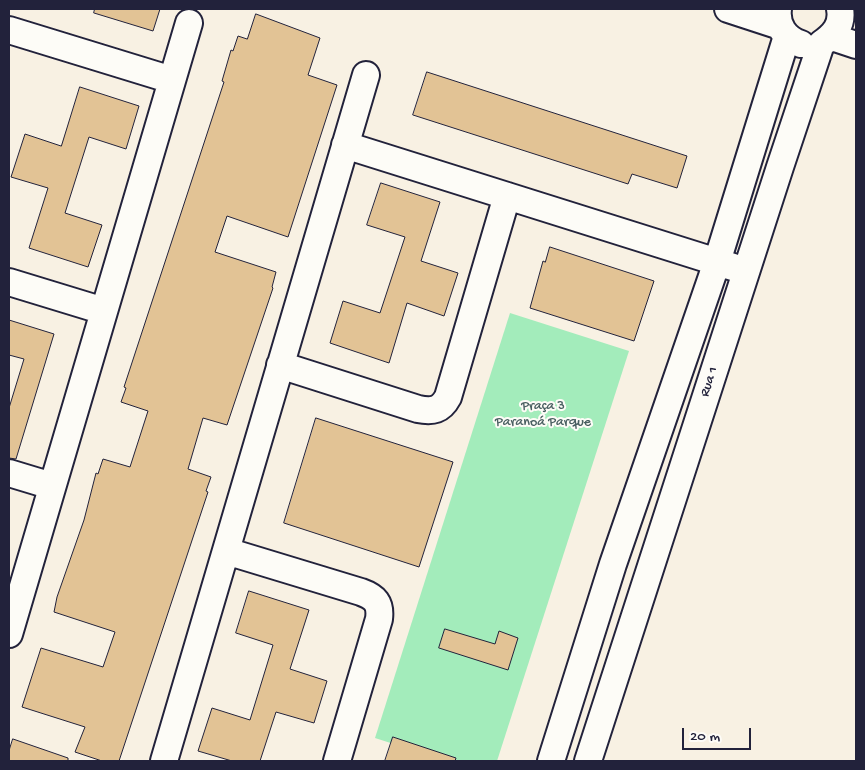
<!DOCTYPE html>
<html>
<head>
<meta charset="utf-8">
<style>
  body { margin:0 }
  #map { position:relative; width:865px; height:770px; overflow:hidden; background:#f8f1e3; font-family:"Gochi Hand",sans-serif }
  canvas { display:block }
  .frame { position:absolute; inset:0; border:10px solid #22223b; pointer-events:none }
  .scale { position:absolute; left:682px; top:728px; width:69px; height:22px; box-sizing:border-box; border:2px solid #22223b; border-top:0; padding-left:6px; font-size:15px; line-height:18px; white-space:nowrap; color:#22223b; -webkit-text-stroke:4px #fdfcf7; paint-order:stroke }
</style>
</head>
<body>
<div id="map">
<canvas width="865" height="770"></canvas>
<div class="frame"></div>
<div class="scale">20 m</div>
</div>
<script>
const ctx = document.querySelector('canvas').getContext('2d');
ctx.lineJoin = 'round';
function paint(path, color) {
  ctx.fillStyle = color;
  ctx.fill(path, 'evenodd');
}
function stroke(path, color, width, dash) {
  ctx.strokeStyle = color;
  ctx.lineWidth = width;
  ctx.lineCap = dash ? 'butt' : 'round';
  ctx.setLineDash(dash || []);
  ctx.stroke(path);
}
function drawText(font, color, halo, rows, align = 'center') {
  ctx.font = font + ' "Gochi Hand",sans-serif';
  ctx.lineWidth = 4;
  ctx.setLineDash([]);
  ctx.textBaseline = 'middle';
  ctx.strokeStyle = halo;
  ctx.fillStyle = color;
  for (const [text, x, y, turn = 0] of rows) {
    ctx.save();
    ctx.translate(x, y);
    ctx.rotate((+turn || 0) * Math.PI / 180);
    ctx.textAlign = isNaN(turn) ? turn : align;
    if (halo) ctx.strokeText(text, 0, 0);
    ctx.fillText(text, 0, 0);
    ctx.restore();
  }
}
const green = new Path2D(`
  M 510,313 L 629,351 L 497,761 L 447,761 L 375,738 Z`);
const building = new Path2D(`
  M 95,9 L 160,9 L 153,31 L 94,13 Z
  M 256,14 L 320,38 L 308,75 L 337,85 L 288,237 L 227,216 L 215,252 L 276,272 L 272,287 L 273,288 L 227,425 L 203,418 L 188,469 L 211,477 L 206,491 L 208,492 L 119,761 L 102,761 L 75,752 L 85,727 L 22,707 L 41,648 L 103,667 L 115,632 L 54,612 L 57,597 L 84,520 L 96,473 L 98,474 L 103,459 L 130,467 L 148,411 L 121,402 L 126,388 L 124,387 L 224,82 L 222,81 L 231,50 L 233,51 L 238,36 L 247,39 Z
  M 427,72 L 687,156 L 677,188 L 632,174 L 628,184 L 413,115 Z
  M 80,87 L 139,106 L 126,149 L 89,137 L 65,213 L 102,225 L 88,267 L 29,248 L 48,188 L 11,177 L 25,134 L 61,146 Z
  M 381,183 L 440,202 L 421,261 L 458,273 L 444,316 L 407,303 L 389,363 L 330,343 L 343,301 L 380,313 L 405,237 L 367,225 Z
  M 550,247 L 654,281 L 634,341 L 530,308 L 543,261 L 545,262 Z
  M 9,320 L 54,334 L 16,459 L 9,458 L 9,408 L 24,359 L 9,355 Z
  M 316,418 L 453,462 L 419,567 L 284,523 Z
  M 249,591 L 309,610 L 290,669 L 327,681 L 314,723 L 276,712 L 260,761 L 232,761 L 198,751 L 212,708 L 250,720 L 273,645 L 236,633 Z
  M 445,629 L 495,644 L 499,631 L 518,638 L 508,670 L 439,648 Z
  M 393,737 L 456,758 L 455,761 L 385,761 Z
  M 13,739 L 68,758 L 68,761 L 9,761 L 9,751 Z`);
const street = new Path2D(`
  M 728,9 L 780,26
  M 778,9 C 776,25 785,39 801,44
  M 9,30 L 172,80
  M 832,37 L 856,45
  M 345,145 L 733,267
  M 9,282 L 104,311
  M 280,365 L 418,409 C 433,412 441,410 448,397 L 507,196
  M 9,473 L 52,486
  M 226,551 L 361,592 C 375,597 381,603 379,619 L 337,761
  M 9,634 L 189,23
  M 164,761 L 366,75
  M 551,761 L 613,564 L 717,262 L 787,36
  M 588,761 L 780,167 L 821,44 C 834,35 843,25 840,9`);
const streetNames = [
  ["Rua 1",710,382,-72]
];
const parkNames = [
  ["Praça 3",543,407],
  ["Paranoá Parque",543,423]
];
paint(green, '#a3ecbb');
paint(building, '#e2c395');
stroke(building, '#22223b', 1);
stroke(street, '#22223b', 30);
stroke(street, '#fdfcf7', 26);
drawText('14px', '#22223b', '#fdfcf7', streetNames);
drawText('14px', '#495f61', '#fdfcf7', parkNames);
</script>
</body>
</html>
